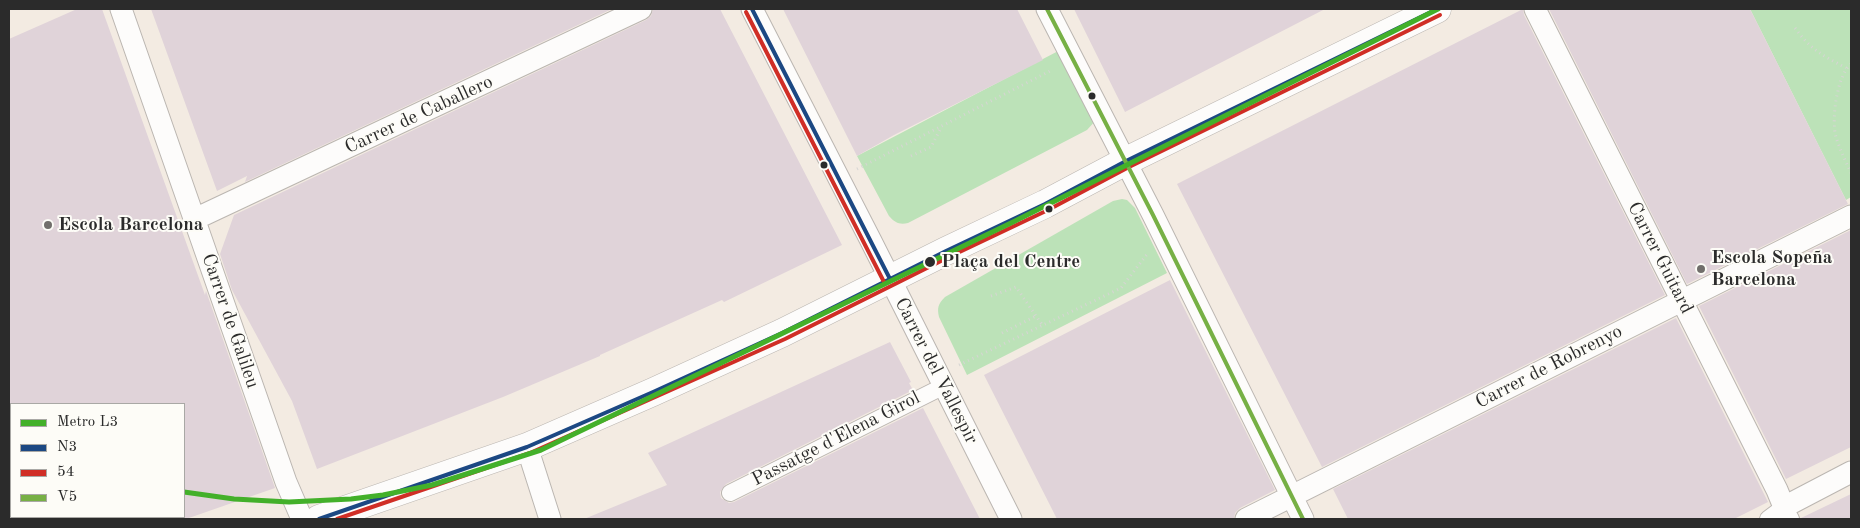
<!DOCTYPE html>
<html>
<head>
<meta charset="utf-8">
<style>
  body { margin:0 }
  #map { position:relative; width:1860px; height:528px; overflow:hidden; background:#f3ebe2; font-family:"Old Standard TT",serif }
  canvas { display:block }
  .frame { position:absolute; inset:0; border:10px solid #2b2b2b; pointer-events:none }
  .legend { position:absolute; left:10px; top:403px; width:175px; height:115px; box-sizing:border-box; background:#fdfcf7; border:1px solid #a9a8a5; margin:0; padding:6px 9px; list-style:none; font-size:15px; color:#2b2b2b }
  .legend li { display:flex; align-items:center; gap:10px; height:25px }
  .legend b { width:25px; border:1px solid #a9a8a5 }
</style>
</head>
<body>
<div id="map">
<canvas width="1860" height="528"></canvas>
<div class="frame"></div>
<ul class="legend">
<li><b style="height:6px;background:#43b02a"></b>Metro L3</li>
<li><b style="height:6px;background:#1c4883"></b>N3</li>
<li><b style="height:6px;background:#d02e26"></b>54</li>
<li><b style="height:6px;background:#77b045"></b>V5</li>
</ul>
</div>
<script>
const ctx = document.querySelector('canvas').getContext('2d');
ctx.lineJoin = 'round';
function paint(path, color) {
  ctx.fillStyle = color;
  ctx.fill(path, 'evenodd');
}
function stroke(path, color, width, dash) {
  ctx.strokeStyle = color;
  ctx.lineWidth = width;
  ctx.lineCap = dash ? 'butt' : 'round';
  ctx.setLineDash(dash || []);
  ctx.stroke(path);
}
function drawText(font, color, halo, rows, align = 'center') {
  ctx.font = font + ' "Old Standard TT",serif';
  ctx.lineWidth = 4;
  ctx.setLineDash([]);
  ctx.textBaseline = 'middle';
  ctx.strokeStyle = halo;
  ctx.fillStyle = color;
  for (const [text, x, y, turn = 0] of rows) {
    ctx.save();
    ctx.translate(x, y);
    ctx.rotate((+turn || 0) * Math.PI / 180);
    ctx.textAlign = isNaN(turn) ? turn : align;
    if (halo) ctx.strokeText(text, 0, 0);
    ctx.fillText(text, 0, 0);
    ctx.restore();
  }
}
const green = new Path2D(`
  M 1750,9 L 1851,9 L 1851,197 L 1846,200 Z
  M 1064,48 L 1096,120 L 1087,130 L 908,223 C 900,225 895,223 889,216 L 857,156 Z
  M 1122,199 L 1127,200 L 1135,208 L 1167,273 L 967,375 L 939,317 C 937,308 938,304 945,297 L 1113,201 Z`);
const building = new Path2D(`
  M 77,9 L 102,9 L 205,295 L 206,291 L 275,488 L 186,519 L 184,519 L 184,404 L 9,404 L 9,39 Z
  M 151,9 L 612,9 L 245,182 L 247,176 L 217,191 Z
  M 653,9 L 720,9 L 842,245 L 724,302 L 722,300 L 600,355 L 600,356 L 503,397 L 317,469 L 292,401 L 232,290 L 220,254 L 234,215 L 646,20 L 651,16 Z
  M 783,9 L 1017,9 L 1043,60 L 894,135 L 857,156 Z
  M 1074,9 L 1325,9 L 1125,112 Z
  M 1523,9 L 1524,15 L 1665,295 L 1322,467 L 1177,184 Z
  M 1549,9 L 1750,9 L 1848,204 L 1687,284 Z
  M 1851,230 L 1851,447 L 1786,479 L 1699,306 Z
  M 1170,280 L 1275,490 L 1240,508 L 1235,513 L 1234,519 L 1057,519 L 984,375 Z
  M 1676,318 L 1768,502 L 1734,519 L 1348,519 L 1333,489 Z
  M 890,342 L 911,382 L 909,383 L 913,390 L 726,484 L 720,492 L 721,498 L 729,503 L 734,502 L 923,408 L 980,519 L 584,519 L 667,485 L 648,453 Z
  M 1851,494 L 1851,519 L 1801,519 L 1801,518 Z`);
const path = new Path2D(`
  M 1795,28 C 1811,50 1822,55 1846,68
  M 1851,64 C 1837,75 1831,120 1836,137 C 1840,150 1846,162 1851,173
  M 911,156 L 931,147 L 941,128
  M 857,169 L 1052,70
  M 991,296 L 1016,287 L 1043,326
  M 1002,333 L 1036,316
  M 959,365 L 1121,288 L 1148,253`);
const pedestrian = new Path2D(`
  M 730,493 L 944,386
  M 1768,519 L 1784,507 L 1791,519`);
const minor = new Path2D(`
  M 121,9 L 286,482 L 302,519
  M 752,9 L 871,241 L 1011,519
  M 1047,9 L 1153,215 L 1303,519
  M 1535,9 L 1777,490 L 1784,507 L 1851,472
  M 195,219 L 641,9
  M 527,447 L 550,519
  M 1246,519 L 1851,216`);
const secondary = new Path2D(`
  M 319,519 L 527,447 L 653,392 L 782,333 L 946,251 L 1045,204 L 1126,161 L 1437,9`);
const bus1 = new Path2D(`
  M 752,9 L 890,279
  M 319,519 L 527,447 L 653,392 L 782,333 L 946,251 L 1045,204 L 1126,161 L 1437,9`);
const bus2 = new Path2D(`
  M 746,12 L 884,282
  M 337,519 L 530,453 L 785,339 L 949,257 L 1048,210 L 1129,167 L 1440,15`);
const bus3 = new Path2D(`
  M 1047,9 L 1153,215 L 1303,519`);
const metro1 = new Path2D(`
  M 184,492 L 234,499 L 289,502 L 351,499 L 383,495 L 432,485 L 541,450 L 1013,222 L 1438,9`);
const markers = [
  [1092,96,4.5,"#2b2b2b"],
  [824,165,4.5,"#2b2b2b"],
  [1049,209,4.5,"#2b2b2b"],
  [48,225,5,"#716e6b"],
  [930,262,6,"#2b2b2b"],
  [1701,269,5,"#716e6b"]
];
const streetNames = [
  ["Carrer de Caballero",419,115,-25],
  ["Carrer Guitard",1660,258,63],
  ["Carrer de Galileu",230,321,71],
  ["Carrer de Robrenyo",1549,367,-27],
  ["Carrer del Vallespir",936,371,63],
  ["Passatge d'Elena Girol",836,439,-27]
];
const poiNames = [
  ["Escola Barcelona",58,225],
  ["Escola Sopeña",1711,258],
  ["Barcelona",1711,280]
];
const stopNames = [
  ["Plaça del Centre",941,262]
];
paint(green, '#bce2b8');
paint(building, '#e0d3d9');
stroke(pedestrian, '#bbb6b1', 18);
stroke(minor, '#bbb6b1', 23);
stroke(secondary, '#bbb6b1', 29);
stroke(path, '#d6d5d3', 3, [1, 4]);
stroke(pedestrian, '#fdfcfb', 16);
stroke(minor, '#fdfcfb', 21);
stroke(secondary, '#fdfcfb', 28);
stroke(bus1, '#1c4883', 4);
stroke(bus2, '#d02e26', 4);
stroke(bus3, '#77b045', 4);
stroke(metro1, '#43b02a', 5);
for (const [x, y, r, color] of markers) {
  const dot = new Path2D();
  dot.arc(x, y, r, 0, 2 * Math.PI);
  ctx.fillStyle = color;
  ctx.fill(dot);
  stroke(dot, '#fdfcf7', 2);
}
drawText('19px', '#2b2b2b', '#fdfcf7', streetNames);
drawText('bold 19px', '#2b2b2b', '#fdfcf7', poiNames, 'left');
drawText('bold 19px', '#2b2b2b', '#fdfcf7', stopNames, 'left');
</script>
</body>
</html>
